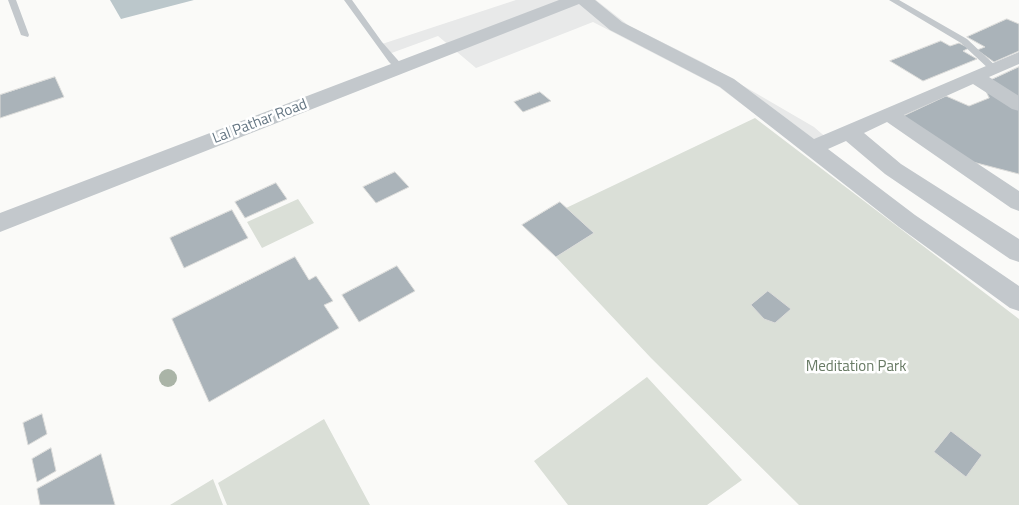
<!DOCTYPE html>
<html>
<head>
<meta charset="utf-8">
<style>
  body { margin:0 }
  canvas { display:block; background:#fafaf8 }
</style>
</head>
<body>
<canvas width="1019" height="505"></canvas>
<script>
const ctx = document.querySelector('canvas').getContext('2d');
ctx.lineJoin = 'round';
function paint(path, color) {
  ctx.fillStyle = color;
  ctx.fill(path, 'evenodd');
}
function stroke(path, color, width, dash) {
  ctx.strokeStyle = color;
  ctx.lineWidth = width;
  ctx.lineCap = dash ? 'butt' : 'round';
  ctx.setLineDash(dash || []);
  ctx.stroke(path);
}
function drawText(font, color, halo, rows, align = 'center') {
  ctx.font = font + ' "Titillium Web",sans-serif';
  ctx.lineWidth = 5;
  ctx.setLineDash([]);
  ctx.textBaseline = 'middle';
  ctx.strokeStyle = halo;
  ctx.fillStyle = color;
  for (const [text, x, y, turn = 0] of rows) {
    ctx.save();
    ctx.translate(x, y);
    ctx.rotate((+turn || 0) * Math.PI / 180);
    ctx.textAlign = isNaN(turn) ? turn : align;
    if (halo) ctx.strokeText(text, 0, 0);
    ctx.fillText(text, 0, 0);
    ctx.restore();
  }
}
const built = new Path2D(`
  M 516,0 L 596,0 L 628,25 L 704,63 L 814,127 L 829,140 L 805,152 L 719,87 L 593,22 L 476,68 L 438,36 L 386,55 L 379,45 Z`);
const green = new Path2D(`
  M 755,118 L 1019,319 L 1019,505 L 799,505 L 651,358 L 556,257 L 594,233 L 566,208 Z
  M 298,199 L 314,223 L 262,248 L 247,222 Z
  M 647,377 L 742,480 L 707,505 L 568,505 L 534,461 Z
  M 324,419 L 370,505 L 227,505 L 218,483 Z
  M 213,479 L 223,505 L 170,505 Z`);
const water = new Path2D(`
  M 110,0 L 194,0 L 121,19 Z`);
const building = new Path2D(`
  M 1007,19 L 1019,24 L 1019,51 L 994,62 L 977,50 L 985,47 L 967,37 Z
  M 941,41 L 950,46 L 959,43 L 969,48 L 963,51 L 977,59 L 923,81 L 890,61 Z
  M 1019,67 L 1019,98 L 991,80 Z
  M 55,77 L 64,97 L 0,118 L 0,95 Z
  M 984,87 L 1019,110 L 1019,174 L 965,160 L 901,117 L 946,96 L 969,106 L 989,98 Z
  M 540,92 L 551,101 L 523,112 L 514,102 Z
  M 395,172 L 409,187 L 376,203 L 363,187 Z
  M 276,183 L 287,199 L 245,218 L 235,202 Z
  M 560,202 L 594,233 L 556,257 L 522,225 Z
  M 232,210 L 248,238 L 184,268 L 170,238 Z
  M 295,257 L 309,280 L 316,276 L 333,301 L 324,305 L 339,328 L 209,402 L 172,319 Z
  M 397,266 L 415,291 L 359,322 L 342,295 Z
  M 768,291 L 791,309 L 775,323 L 764,319 L 751,305 Z
  M 42,414 L 47,434 L 28,445 L 23,423 Z
  M 951,431 L 982,455 L 966,477 L 934,452 Z
  M 51,448 L 56,471 L 37,482 L 32,459 Z
  M 101,454 L 115,505 L 40,505 L 37,489 Z`);
const lane = new Path2D(`
  M 8,0 L 16,0 L 29,35 L 28,37 L 21,35 Z
  M 344,0 L 352,0 L 382,42 L 403,66 L 403,70 L 397,70 L 389,62 Z
  M 889,0 L 899,0 L 967,39 L 998,68 L 996,70 L 990,70 L 961,43 Z`);
const street = new Path2D(`
  M 559,0 L 595,0 L 622,22 L 734,79 L 814,139 L 1019,52 L 1019,64 L 989,77 L 1019,96 L 1019,111 L 1012,109 L 973,84 L 904,115 L 1019,191 L 1019,211 L 1011,208 L 887,122 L 864,133 L 901,164 L 1019,239 L 1019,262 L 1010,259 L 885,174 L 846,141 L 828,149 L 915,215 L 1019,286 L 1019,311 L 1010,308 L 899,227 L 720,87 L 610,30 L 579,4 L 0,232 L 0,213 Z`);
const trees = [
  [168,378]
];
const streetNames = [
  ["Lal Pathar Road",260,122,-21]
];
const parkNames = [
  ["Meditation Park",856,367]
];
paint(built, '#e8e9e9');
paint(green, '#dadfd7');
paint(water, '#bbc7cb');
paint(building, '#aab3b9');
stroke(building, '#dcdcda', 1);
paint(lane, '#c3c8cc');
paint(street, '#c3c8cc');
ctx.fillStyle = '#aab4a7';
for (const [x, y] of trees) {
  ctx.beginPath();
  ctx.arc(x, y, 9, 0, 2 * Math.PI);
  ctx.fill();
}
drawText('15px', '#657683', '#fff', streetNames);
drawText('15px', '#687a64', '#fff', parkNames);
</script>
</body>
</html>
